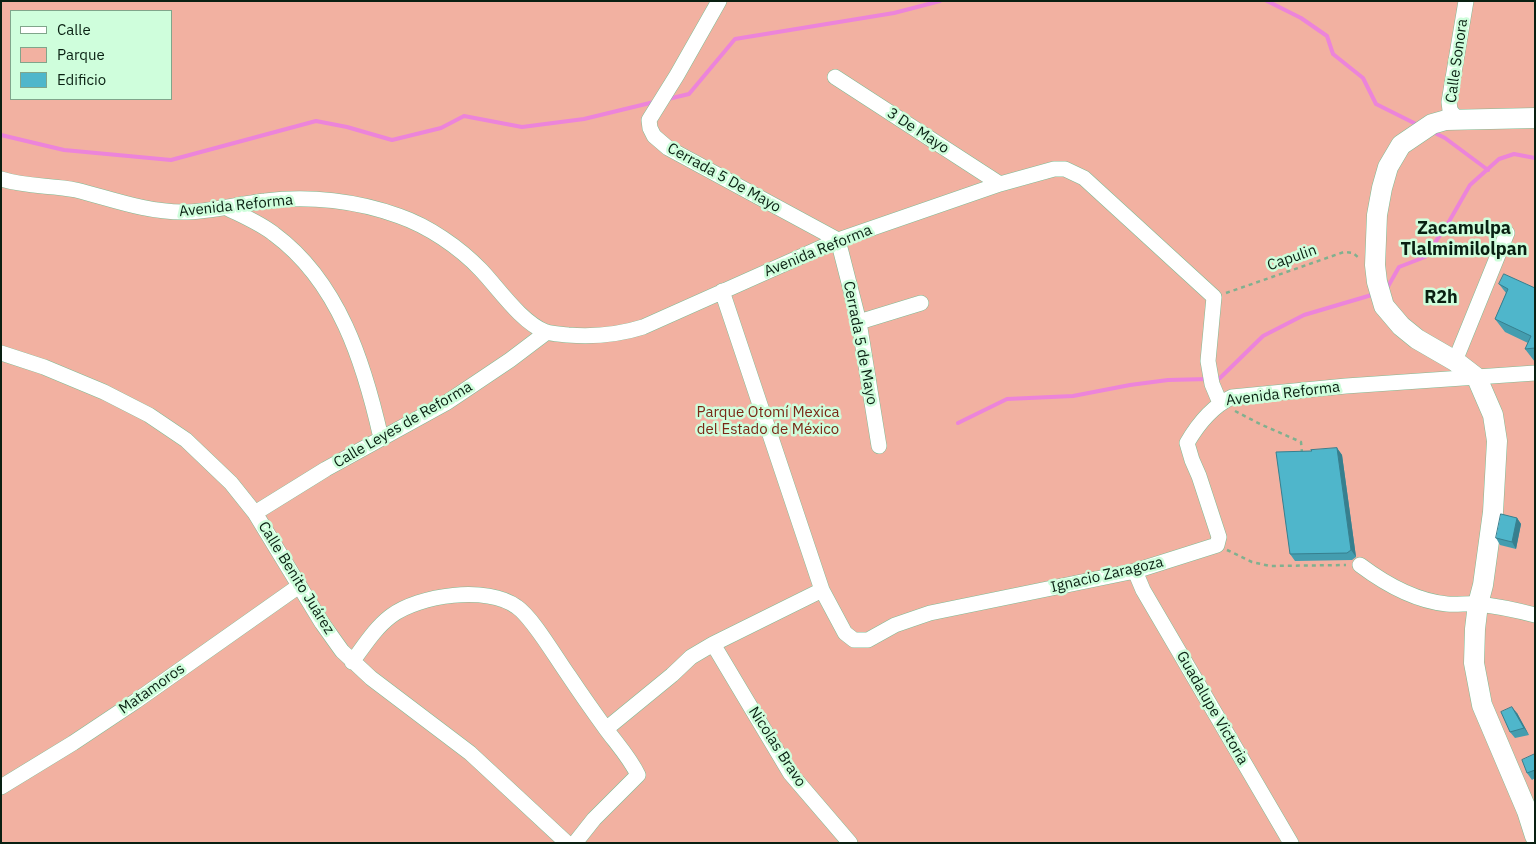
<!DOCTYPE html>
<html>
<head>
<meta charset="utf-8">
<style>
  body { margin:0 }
  #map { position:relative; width:1536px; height:844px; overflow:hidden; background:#b9f4ca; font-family:"IBM Plex Sans",sans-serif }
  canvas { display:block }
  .frame { position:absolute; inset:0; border:2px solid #092012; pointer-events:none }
  .legend { position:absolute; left:10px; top:10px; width:162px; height:90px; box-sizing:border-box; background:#cffedc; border:1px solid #80a58b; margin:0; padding:6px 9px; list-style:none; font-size:15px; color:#092012 }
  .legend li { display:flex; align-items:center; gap:10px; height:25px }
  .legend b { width:25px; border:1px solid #80a58b }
</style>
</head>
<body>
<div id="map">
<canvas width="1536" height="844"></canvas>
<div class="frame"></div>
<ul class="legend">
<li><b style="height:6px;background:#fff"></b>Calle</li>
<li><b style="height:14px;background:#f2b1a1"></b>Parque</li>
<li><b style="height:14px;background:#4fb6cb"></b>Edificio</li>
</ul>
</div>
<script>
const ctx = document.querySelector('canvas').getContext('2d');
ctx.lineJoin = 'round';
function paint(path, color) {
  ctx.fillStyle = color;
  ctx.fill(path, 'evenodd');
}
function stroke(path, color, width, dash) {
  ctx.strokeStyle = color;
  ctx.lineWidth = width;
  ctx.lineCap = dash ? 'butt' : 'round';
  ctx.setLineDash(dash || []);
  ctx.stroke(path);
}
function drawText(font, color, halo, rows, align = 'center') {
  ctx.font = font + ' "IBM Plex Sans",sans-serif';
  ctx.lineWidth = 5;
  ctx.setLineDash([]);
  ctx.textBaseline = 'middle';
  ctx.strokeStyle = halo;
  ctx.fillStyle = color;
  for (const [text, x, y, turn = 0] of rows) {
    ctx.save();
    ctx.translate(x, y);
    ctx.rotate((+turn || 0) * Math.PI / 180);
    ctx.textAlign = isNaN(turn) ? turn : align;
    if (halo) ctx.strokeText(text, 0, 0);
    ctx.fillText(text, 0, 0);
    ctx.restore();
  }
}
const green = new Path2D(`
  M 1,1 L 1535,1 L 1535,843 L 1,843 ZM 11,11 L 171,11 L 171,99 L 11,99 Z`);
const stream = new Path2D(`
  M 1267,1 L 1301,18 L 1327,36 L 1333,54 L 1363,78 L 1376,104 L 1420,126
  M 668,99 L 689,94 L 735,39 L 894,13 L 940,1
  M 1433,132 L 1445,138 L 1488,170
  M 1,135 L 64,150 L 171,160 L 316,121 L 347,127 L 392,140 L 441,128 L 464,116 L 522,127 L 584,119 L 654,102
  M 1386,290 L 1399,267 L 1425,257 L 1447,225 L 1470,185 L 1499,159 L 1514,154 L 1535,158
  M 1215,378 L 1220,378 L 1263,336 L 1304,315 L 1375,294
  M 958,423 L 1007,399 L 1073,396 L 1130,385 L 1168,380 L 1208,379`);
const path = new Path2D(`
  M 1226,293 L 1344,252 L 1353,253 L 1359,258
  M 1235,411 L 1260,424 L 1301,442 L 1302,453
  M 1227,550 L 1252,562 L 1270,566 L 1346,565`);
const minor = new Path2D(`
  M 719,1 L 677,75 L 649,120 L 650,128 L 654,136 L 668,148 L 838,240 L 859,322 L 879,446
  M 835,77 L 1000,184
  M 1457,119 L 1450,110 L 1449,102 L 1466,1
  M 1,179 C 26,187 51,185 76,190 C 112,199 145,212 183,212 C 211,212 237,204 265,201 C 309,195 358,201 399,216 C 428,226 459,247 481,270 C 499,289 521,322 546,332 C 553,334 561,334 568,335 C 595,337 618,335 643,327 L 838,240 L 1000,184 L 1054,169 L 1065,169 L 1084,178 L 1214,297 L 1208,361 L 1212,384 L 1220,403
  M 227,208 C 243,216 260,223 274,234 C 339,282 364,363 381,438
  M 722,291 L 822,590 L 845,633 L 854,640 L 868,640 L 895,625 L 930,613 L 1135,571 L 1217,545 L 1219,537 L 1199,476 L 1192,460 L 1187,443 C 1198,424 1213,406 1232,397 L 1346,386 L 1535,373
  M 859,322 L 921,303
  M 1,353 L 44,367 L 104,392 L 149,415 L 186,440 L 231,483 L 255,513 L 322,623 L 342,651 L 371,678 L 470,753 L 567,843
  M 1455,361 L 1507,233
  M 255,513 L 326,469 L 446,403 L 510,360 L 547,332
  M 1360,565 C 1384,583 1416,601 1447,604 C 1457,605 1468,603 1478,604 C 1497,606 1516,610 1535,615
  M 1135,571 L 1143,590 L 1291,843
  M 713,644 L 790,773 L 850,843
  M 352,662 C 364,646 375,628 391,616 C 419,595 487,585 517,607 C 533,618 556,658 569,676 C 581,694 593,711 606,729 C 617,744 630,758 638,775 L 594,819 L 575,843
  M 606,729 L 672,675 L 691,657 L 713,644 L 822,590
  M 1,787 L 73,743 L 136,701 L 299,586`);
const major = new Path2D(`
  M 1535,118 L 1446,120 L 1432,124 L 1401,145 L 1388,167 L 1382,188 L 1377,215 L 1375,265 L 1377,282 L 1384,306 L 1401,326 L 1417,339 L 1455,361 L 1477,378 L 1493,415 L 1497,441 L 1493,512 L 1483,585 L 1478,604 L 1475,629 L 1474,663 L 1482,705 L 1527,811 L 1535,836`);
const wall = new Path2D(`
  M 1499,284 L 1535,288 L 1535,362 L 1525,349 L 1528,343 L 1505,332 L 1495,319 L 1506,293 Z
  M 1337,448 L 1342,455 L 1356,557 L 1352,560 L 1295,561 L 1290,554 L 1312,451 Z
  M 1517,518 L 1521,524 L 1516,549 L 1500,545 L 1496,538 Z
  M 1517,713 L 1529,735 L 1515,738 L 1510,732 Z
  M 1535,754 L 1535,778 L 1532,780 L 1527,773 Z`);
const shadedWall = new Path2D(`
  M 1337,448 L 1342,455 L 1356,557 L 1351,550 Z
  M 1517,518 L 1521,524 L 1516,549 L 1512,542 Z
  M 1512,707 L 1517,713 L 1529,735 L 1524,728 Z`);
const building = new Path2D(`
  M 1504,274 L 1535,288 L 1535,348 L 1525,349 L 1531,336 L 1495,319 L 1508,289 L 1499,284 Z
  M 1337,448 L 1351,550 L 1347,553 L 1290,554 L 1276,452 L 1312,451 L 1311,450 Z
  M 1501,514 L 1517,518 L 1512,542 L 1496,538 Z
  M 1512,707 L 1524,728 L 1510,732 L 1501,712 Z
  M 1535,754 L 1535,770 L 1527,773 L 1522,760 Z`);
const streetNames = [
  ["Calle Sonora",1457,61,-82],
  ["3 De Mayo",918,131,33],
  ["Cerrada 5 De Mayo",724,178,29],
  ["Avenida Reforma",236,206,-6],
  ["Avenida Reforma",818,251,-22],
  ["Capulin",1292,258,-19],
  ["Cerrada 5 de Mayo",860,343,79],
  ["Avenida Reforma",1283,394,-7],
  ["Calle Leyes de Reforma",403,425,-30],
  ["Ignacio Zaragoza",1107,575,-13],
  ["Calle Benito Juárez",296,578,58],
  ["Matamoros",152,689,-35],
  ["Guadalupe Victoria",1212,708,60],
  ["Nicolas Bravo",777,747,57]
];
const parkNames = [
  ["Parque Otomí Mexica",768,413],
  ["del Estado de México",768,430]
];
const quarterNames = [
  ["Zacamulpa",1464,229],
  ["Tlalmimilolpan",1464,250],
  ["R2h",1441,298]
];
paint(green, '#f2b1a1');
stroke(stream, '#ec84da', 4);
stroke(minor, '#81ba93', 16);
stroke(major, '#81ba93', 21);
stroke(path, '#80b08f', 2.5, [4, 4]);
stroke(minor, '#fff', 15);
stroke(major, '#fff', 20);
paint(wall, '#449daf');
paint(shadedWall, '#377f8e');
paint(building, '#4fb6cb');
stroke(building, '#377f8e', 1);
drawText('15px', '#092012', '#cffedc', streetNames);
drawText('15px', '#792816', '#cffedc', parkNames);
drawText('bold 18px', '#092012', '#cffedc', quarterNames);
</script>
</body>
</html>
